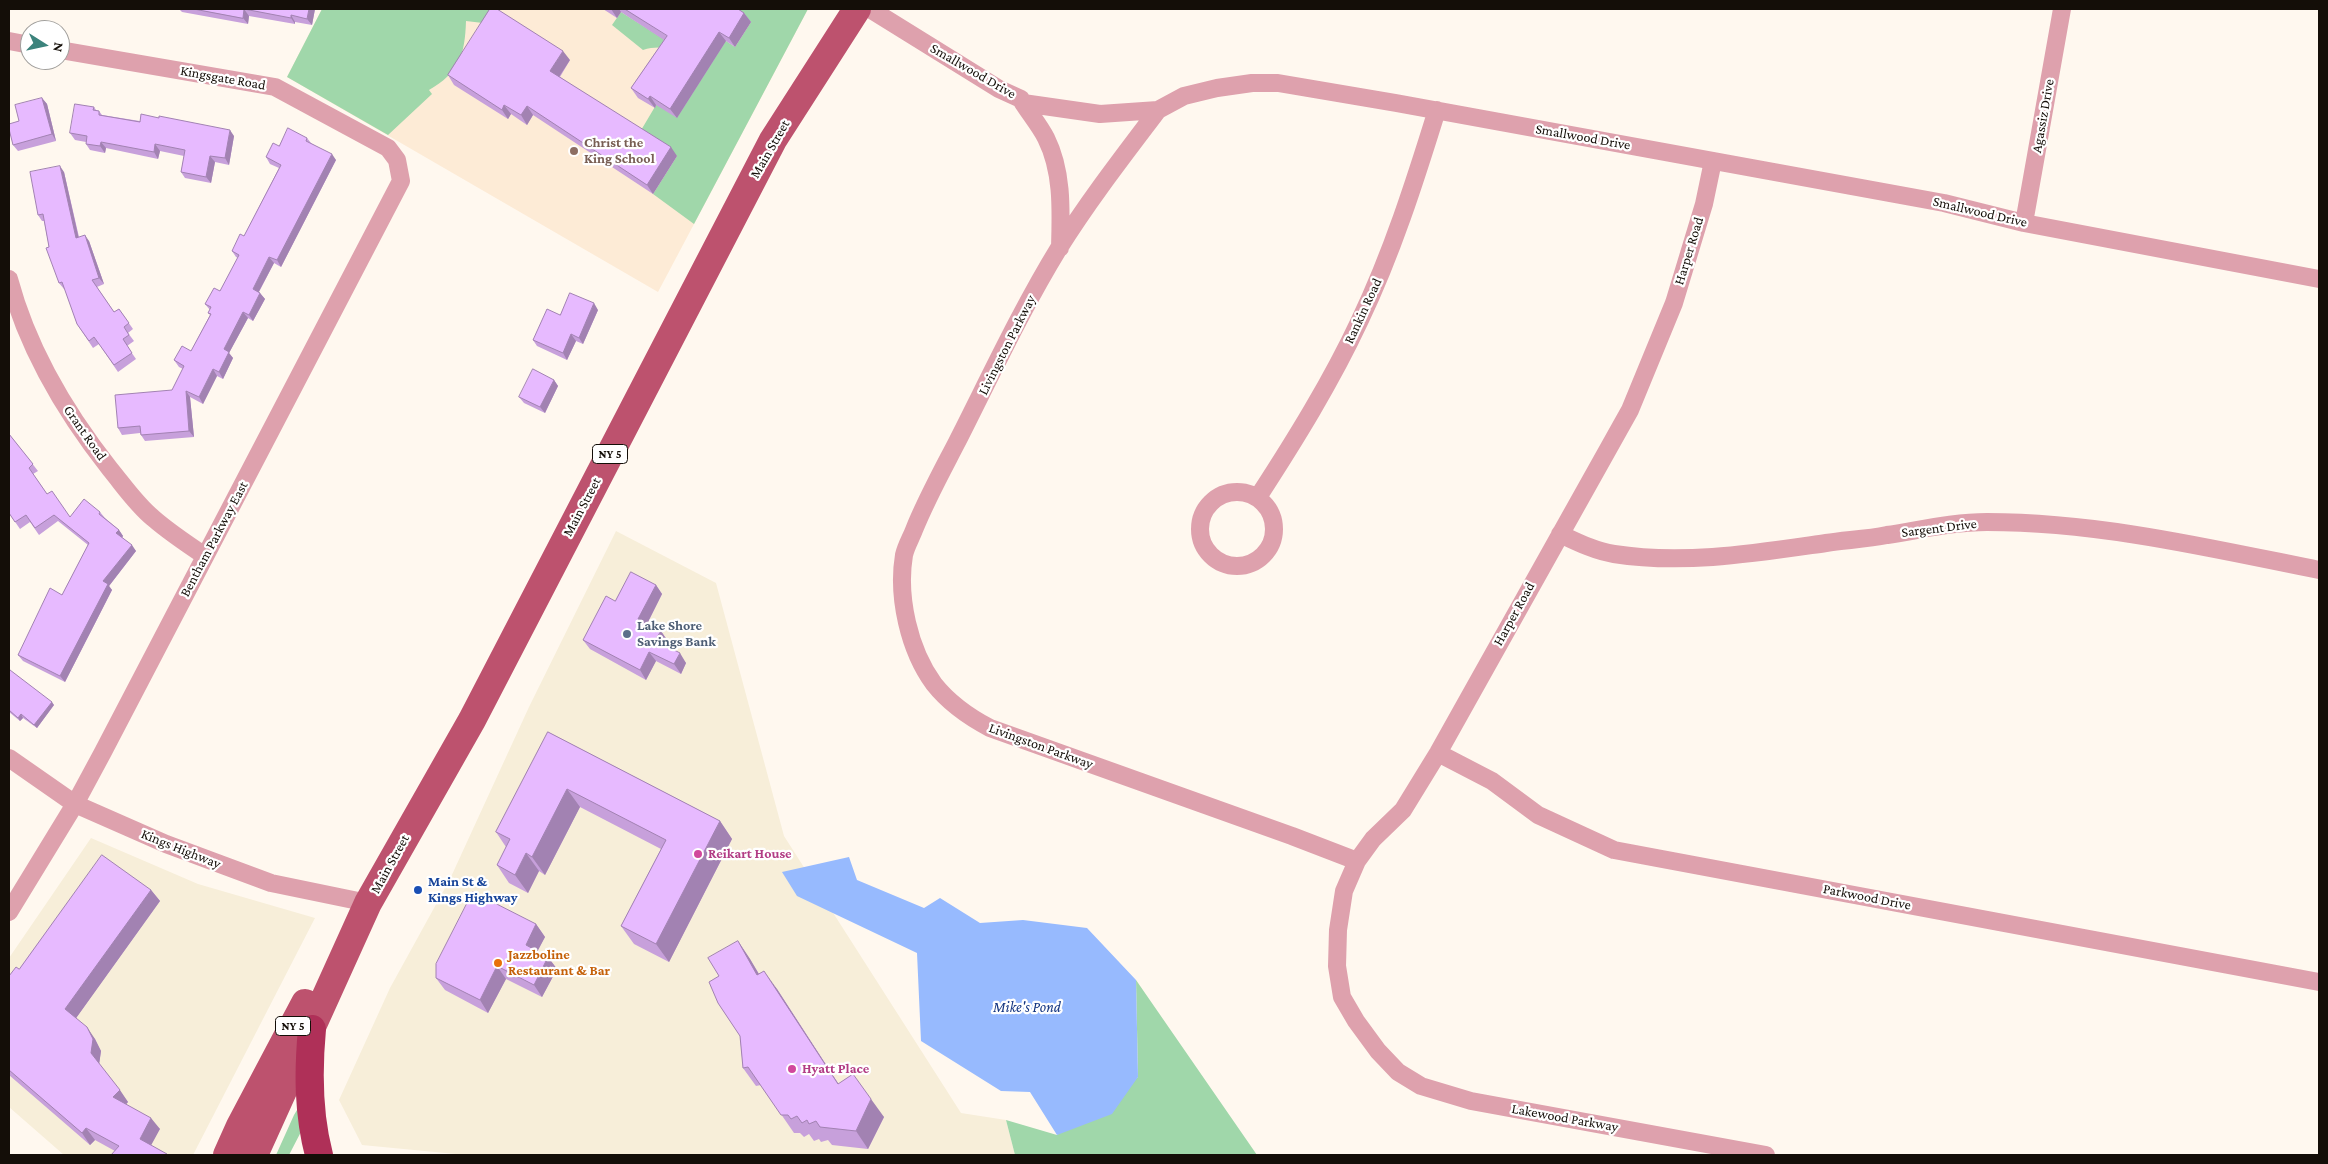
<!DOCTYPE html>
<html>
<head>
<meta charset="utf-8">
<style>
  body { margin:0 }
  #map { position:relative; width:2328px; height:1164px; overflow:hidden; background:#fff8ef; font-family:"Crimson Pro",serif }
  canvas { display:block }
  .frame { position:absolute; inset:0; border:10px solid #140e08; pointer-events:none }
  .north { position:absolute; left:20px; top:20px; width:50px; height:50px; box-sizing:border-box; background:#fff; border:1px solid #a19f9c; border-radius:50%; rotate:100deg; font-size:14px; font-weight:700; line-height:20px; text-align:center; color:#140e08 }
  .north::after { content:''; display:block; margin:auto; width:18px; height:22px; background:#3c837c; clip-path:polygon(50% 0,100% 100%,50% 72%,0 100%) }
</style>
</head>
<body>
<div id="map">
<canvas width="2328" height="1164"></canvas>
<div class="frame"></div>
<div class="north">N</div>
</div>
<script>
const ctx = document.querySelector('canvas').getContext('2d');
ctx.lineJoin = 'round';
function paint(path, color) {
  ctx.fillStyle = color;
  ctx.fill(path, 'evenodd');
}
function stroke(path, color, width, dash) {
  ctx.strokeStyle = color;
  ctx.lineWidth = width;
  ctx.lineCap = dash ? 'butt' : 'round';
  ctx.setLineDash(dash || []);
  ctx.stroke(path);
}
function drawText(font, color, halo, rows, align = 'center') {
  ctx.font = font + ' "Crimson Pro",serif';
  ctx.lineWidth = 4.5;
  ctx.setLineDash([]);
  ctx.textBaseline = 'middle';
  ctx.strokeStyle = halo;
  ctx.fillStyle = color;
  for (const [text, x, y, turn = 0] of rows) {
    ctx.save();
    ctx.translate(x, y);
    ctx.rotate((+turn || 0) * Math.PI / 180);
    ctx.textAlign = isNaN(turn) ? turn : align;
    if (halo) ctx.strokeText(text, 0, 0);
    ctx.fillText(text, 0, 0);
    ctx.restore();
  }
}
const commercial = new Path2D(`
  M 616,531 L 716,583 L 784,836 L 961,1113 L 1006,1120 L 1015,1155 L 466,1155 L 362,1145 L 339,1100 L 390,988 L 450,879 L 529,707 Z
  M 91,838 L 198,884 L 315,918 L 193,1155 L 64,1155 L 9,1107 L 9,958 Z`);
const built = new Path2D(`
  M 322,9 L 808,9 L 658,292 L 287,77 Z`);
const green = new Path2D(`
  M 322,9 L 496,9 L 483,23 L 466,21 C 465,55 459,73 429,90 L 432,94 L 388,135 L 287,77 Z
  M 730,9 L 808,9 L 694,224 L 653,194 L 677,156 L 640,132 L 656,105 L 726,41 L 735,47 L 751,22 Z
  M 621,12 L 673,45 C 663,49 654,46 643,50 L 612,25 Z
  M 1136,980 L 1257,1155 L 1015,1155 L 1006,1120 L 1057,1135 L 1138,1077 Z
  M 301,1109 L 304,1126 L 289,1155 L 276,1155 L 294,1115 L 297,1110 Z`);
const water = new Path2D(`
  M 849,857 L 857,880 L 924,908 L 940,898 L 980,923 L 1023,920 L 1087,928 L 1136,980 L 1138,1077 L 1112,1114 L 1057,1135 L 1030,1092 L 1001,1091 L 921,1041 L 917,953 L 797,896 L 782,872 Z`);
const street = new Path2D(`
  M 870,9 L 999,89 L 1021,99 L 1023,103 L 1100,114 L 1158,110 L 1184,96 L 1217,88 L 1252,83 L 1278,83 L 1396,103 L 1944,203 L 2024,223 L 2319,279
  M 9,41 L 30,45
  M 1023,103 C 1030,114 1040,126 1046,138 C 1063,172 1061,211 1060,248
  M 1158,110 C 1124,155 1089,200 1059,248 C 1021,310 990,377 957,442 C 942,471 926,500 914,530 C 911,538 906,546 904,555 C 897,597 909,650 934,684 C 949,703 969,717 990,728 L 1292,836 L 1357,861
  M 1713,161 L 1704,204 L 1674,303 L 1630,410 L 1438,753 L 1403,810 L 1373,839 L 1357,861 L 1344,891 L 1338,930 L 1337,966 L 1342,997 L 1356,1021 L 1378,1051 L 1398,1072 L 1421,1086 L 1471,1101 L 1766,1155
  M 2024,223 L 2062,9
  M 9,279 C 28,350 65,412 110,469 C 124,486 136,504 153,518 C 169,532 187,544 205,556
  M1200 529a37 37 0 1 1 74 0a37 37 0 1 1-74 0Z
  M 1258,497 C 1295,440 1331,382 1360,320 C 1392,253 1415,181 1437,110
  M 1560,534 C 1577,542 1595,551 1614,554 C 1684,565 1756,553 1826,543 C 1846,540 1867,539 1887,535 C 1920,530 1953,522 1987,522 C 2099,522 2210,548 2319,570
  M 1438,753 L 1492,781 L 1538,815 L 1614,850 L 2319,982
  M 9,758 L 75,804 L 166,844 L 271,883 L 368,903
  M 9,912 L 75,804 L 103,752 L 401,181 L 397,160 L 388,148 L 275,87 L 60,50`);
const primary = new Path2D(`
  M 227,1155 L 240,1126 L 305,1003
  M 254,1155 L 368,903 L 472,720 L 773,140 L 857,9`);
const highway = new Path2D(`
  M 312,1029 C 308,1072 308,1113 319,1155`);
const wall = new Path2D(`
  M 175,9 L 315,9 L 312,25 L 295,22 L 295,24 L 249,16 L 248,24 L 182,12 L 180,10 Z
  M 603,9 L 738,9 L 744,13 L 751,22 L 735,47 L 726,41 L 677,118 L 656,105 L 655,108 L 638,98 L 631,88 L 664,40 L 621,12 L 617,18 Z
  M 570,60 L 560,77 L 677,156 L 653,194 L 533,115 L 527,125 L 511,114 L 508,119 L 454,85 L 448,75 Z
  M 42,98 L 47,104 L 56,141 L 18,151 L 13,145 L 19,121 Z
  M 94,107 L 96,110 L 99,111 L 102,115 L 234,136 L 229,165 L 215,162 L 211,183 L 185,178 L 181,172 L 184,156 L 160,151 L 158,159 L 106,148 L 105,153 L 90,150 L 86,144 L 86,142 L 75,140 L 70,133 Z
  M 307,138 L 311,143 L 336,160 L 281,267 L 274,263 L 259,292 L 265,299 L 253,321 L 248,318 L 229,353 L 233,358 L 223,379 L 217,376 L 203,404 L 190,397 L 194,437 L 145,441 L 141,435 L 140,433 L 122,435 L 118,428 L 172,390 L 183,369 L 179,367 L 174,360 L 191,351 L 210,315 L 208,313 L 210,310 L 205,304 L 220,291 L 238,258 L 236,257 L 232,251 L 244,236 L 279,168 L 270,164 L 266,157 L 279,146 Z
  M 64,172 L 79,237 L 89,241 L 104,284 L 97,287 L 114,312 L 119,309 L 133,329 L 128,333 L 134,341 L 127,346 L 136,359 L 118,372 L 99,344 L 93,348 L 77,324 L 65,289 L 64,289 L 59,283 L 49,247 L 44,221 L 42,221 L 38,215 Z
  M 598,310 L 583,344 L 576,341 L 567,360 L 537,346 L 533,340 L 560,315 Z
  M 554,380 L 558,386 L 545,413 L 524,403 L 519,397 Z
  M 9,434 L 38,471 L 33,474 L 47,494 L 70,517 L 100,512 L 105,518 L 119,530 L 123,536 L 122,537 L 136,551 L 109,586 L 112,590 L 65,682 L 23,661 L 18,655 L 62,595 L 88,545 L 58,521 L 39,535 L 30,522 L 20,529 L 9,513 Z
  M 656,585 L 662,594 L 647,624 L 661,631 L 667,640 L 664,645 L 686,663 L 681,674 L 656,661 L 646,680 L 590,649 L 583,640 L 615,601 Z
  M 9,673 L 54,705 L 37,728 L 23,718 L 20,721 L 9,712 Z
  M 548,732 L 720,821 L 732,839 L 669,962 L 634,944 L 621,926 L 661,849 L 580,807 L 545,875 L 539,871 L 528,893 L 509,883 L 497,865 L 506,847 L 496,832 Z
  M 151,890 L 160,901 L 76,1018 L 95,1039 L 101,1051 L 99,1064 L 128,1102 L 126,1104 L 160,1129 L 115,1151 L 95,1140 L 90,1145 L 9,1075 L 9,976 Z
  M 536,924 L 545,937 L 537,951 L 548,957 L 557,969 L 542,997 L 506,979 L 488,1013 L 445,990 L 436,978 Z
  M 738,941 L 750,959 L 759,974 L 777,989 L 838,1083 L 884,1117 L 868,1149 L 832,1145 L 828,1140 L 821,1142 L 819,1139 L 814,1141 L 809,1134 L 804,1137 L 800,1133 L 794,1133 L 761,1085 L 756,1086 L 743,1068 L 740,1036 L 719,976 Z`);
const shadedWall = new Path2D(`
  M 244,9 L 249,16 L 248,24 L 243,18 Z
  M 309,9 L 315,9 L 312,25 L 307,19 Z
  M 611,9 L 619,9 L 621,12 L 617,18 Z
  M 744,13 L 751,22 L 735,47 L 729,38 Z
  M 291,15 L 295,22 L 295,24 L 291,18 Z
  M 719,32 L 726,41 L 677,118 L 670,109 Z
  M 563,51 L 570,60 L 557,80 L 550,71 Z
  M 650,96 L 656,105 L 655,108 L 648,99 Z
  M 42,98 L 47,104 L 56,141 L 52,134 Z
  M 504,105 L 511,114 L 508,119 L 502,110 Z
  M 527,106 L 533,115 L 527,125 L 521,115 Z
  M 230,130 L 234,136 L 229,165 L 225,158 Z
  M 101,142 L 106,148 L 105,153 L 100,146 Z
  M 155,144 L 160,151 L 158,159 L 154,152 Z
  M 671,147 L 677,156 L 653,194 L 647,185 Z
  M 332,154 L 336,160 L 281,267 L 277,260 Z
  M 210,156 L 215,162 L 211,183 L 206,177 Z
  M 60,166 L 64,172 L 80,244 L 76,238 Z
  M 85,235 L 89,241 L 104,284 L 99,278 Z
  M 269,257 L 274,263 L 257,295 L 253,289 Z
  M 260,293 L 265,299 L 253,321 L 249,315 Z
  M 594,303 L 598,310 L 583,344 L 579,338 Z
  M 243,312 L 248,318 L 229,353 L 233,358 L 223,379 L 219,372 L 224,349 Z
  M 571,334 L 576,341 L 567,360 L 563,353 Z
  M 213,369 L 217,376 L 203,404 L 199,397 Z
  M 554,380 L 558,386 L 545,413 L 540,407 Z
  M 186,391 L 190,397 L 194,437 L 189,431 Z
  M 119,530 L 123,536 L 121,539 L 116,533 Z
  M 132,545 L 136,551 L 109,586 L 112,590 L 65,682 L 60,676 L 103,581 Z
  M 656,585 L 662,594 L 645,628 L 638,619 Z
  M 661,631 L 667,640 L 662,649 L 655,640 Z
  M 649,652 L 656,661 L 646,680 L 640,670 Z
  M 680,653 L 686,663 L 681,674 L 674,664 Z
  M 52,702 L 54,705 L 37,728 L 34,725 Z
  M 21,714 L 23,718 L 20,721 L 18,718 Z
  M 567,789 L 580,807 L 545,875 L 532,857 Z
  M 720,821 L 732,839 L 669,962 L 656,944 Z
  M 526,853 L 539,871 L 528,893 L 515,875 Z
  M 151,890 L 160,901 L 74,1021 L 65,1009 Z
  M 536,924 L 545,937 L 534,958 L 526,945 Z
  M 738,941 L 750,959 L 770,993 L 757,975 Z
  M 548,957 L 557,969 L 542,997 L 534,985 Z
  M 497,966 L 506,979 L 488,1013 L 480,1000 Z
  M 764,971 L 777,989 L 850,1102 L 838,1084 Z
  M 87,1027 L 95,1039 L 101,1051 L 99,1065 L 91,1053 Z
  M 120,1090 L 128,1102 L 122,1109 L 113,1097 Z
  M 871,1099 L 884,1117 L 868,1149 L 856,1131 Z
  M 151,1118 L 160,1129 L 148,1151 L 140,1139 Z
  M 86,1128 L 95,1140 L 90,1145 L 82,1133 Z`);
const building = new Path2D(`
  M 194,9 L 309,9 L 307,19 L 291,15 L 291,18 L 244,9 L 243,18 Z
  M 490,9 L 497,9 L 563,51 L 550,71 L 671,147 L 647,185 L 527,106 L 521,115 L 504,105 L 502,110 L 448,75 Z
  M 625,9 L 738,9 L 744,13 L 729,38 L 719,32 L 670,109 L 650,96 L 648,99 L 631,88 L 667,36 Z
  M 42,98 L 52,134 L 13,145 L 9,129 L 9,124 L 19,121 L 15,105 Z
  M 75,104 L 94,107 L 93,110 L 99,111 L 99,115 L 140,122 L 141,114 L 159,118 L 159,116 L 230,130 L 225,158 L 210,156 L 206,177 L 181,172 L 185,150 L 155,144 L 154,152 L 101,142 L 100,146 L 86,144 L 87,136 L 70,133 Z
  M 288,128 L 307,138 L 306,141 L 332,154 L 277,260 L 269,257 L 253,289 L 260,293 L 249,315 L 243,312 L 224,349 L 229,352 L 219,372 L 213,369 L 199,397 L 186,391 L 189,431 L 141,435 L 140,426 L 118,428 L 115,395 L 172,390 L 184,366 L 174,360 L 182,346 L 191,351 L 211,314 L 208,313 L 211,307 L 205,304 L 214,288 L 220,291 L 239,255 L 232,251 L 240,234 L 244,236 L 281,165 L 266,157 L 273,143 L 279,146 Z
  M 60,166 L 76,238 L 85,235 L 99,278 L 92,280 L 114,312 L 119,309 L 129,323 L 124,327 L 129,335 L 123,339 L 132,353 L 114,365 L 94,337 L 89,341 L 77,324 L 62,282 L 59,283 L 46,248 L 49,247 L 43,214 L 38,215 L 30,172 Z
  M 570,293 L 594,303 L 579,338 L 571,334 L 563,353 L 533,340 L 547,309 L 560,315 Z
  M 533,369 L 554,380 L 540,407 L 519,397 Z
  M 9,434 L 33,464 L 29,468 L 47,494 L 52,491 L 70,517 L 84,499 L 100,512 L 99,514 L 119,530 L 116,533 L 132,545 L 103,581 L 108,584 L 60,676 L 18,655 L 50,588 L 62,595 L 89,543 L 54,515 L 35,528 L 26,515 L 15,522 L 9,513 Z
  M 631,572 L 656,585 L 638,619 L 661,631 L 655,640 L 680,653 L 674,664 L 649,652 L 640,670 L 583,640 L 606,596 L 615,601 Z
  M 10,670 L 52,702 L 34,725 L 21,714 L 18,718 L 9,710 L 9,673 Z
  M 548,732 L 720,821 L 656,944 L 621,926 L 666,840 L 567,789 L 532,857 L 526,853 L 515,875 L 497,865 L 510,839 L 496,832 Z
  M 102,855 L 151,890 L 65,1009 L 87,1027 L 93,1039 L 91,1053 L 120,1090 L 113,1097 L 151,1118 L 140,1139 L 167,1154 L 166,1155 L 111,1155 L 119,1146 L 86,1128 L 82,1133 L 9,1070 L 9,976 L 16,967 L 19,969 Z
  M 473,892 L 536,924 L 526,945 L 548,957 L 534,985 L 497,966 L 480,1000 L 436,978 L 436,964 Z
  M 738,941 L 757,975 L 764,971 L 838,1084 L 853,1074 L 871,1099 L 856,1131 L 820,1127 L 816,1121 L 809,1124 L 807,1120 L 802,1123 L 797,1116 L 791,1119 L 788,1115 L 781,1115 L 748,1067 L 743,1068 L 740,1036 L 718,1003 L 709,982 L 719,976 L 708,958 Z`);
const markers = [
  [574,151,5,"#8d6e63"],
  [627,634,5,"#5c6f8a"],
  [698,854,5,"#d1479c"],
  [418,890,5,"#1a4fb4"],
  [498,963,5,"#e8710a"],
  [792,1069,5,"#d1479c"]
];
const shields = [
  [610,454,35],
  [293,1026,35]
];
const shieldNames = [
  ["NY 5",610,454],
  ["NY 5",293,1026]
];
const streetNames = [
  ["Smallwood Drive",973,71,30],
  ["Kingsgate Road",223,78,10],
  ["Agassiz Drive",2043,116,-80],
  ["Smallwood Drive",1583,137,10],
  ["Main Street",770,149,-60],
  ["Smallwood Drive",1980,212,13],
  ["Harper Road",1689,251,-73],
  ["Rankin Road",1363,311,-65],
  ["Livingston Parkway",1007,345,-63],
  ["Grant Road",85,433,55],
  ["Main Street",582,507,-62],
  ["Sargent Drive",1939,528,-7],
  ["Bentham Parkway East",214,539,-62],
  ["Harper Road",1514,614,-61],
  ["Livingston Parkway",1041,746,20],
  ["Kings Highway",181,849,22],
  ["Main Street",390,864,-61],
  ["Parkwood Drive",1867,897,11],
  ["Lakewood Parkway",1565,1118,10]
];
const educationNames = [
  ["Christ the",584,143],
  ["King School",584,159]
];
const serviceNames = [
  ["Lake Shore",637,626],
  ["Savings Bank",637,642]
];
const hotelNames = [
  ["Reikart House",708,854],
  ["Hyatt Place",802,1069]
];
const transitNames = [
  ["Main St &",428,882],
  ["Kings Highway",428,898]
];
const foodNames = [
  ["Jazzboline",508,955],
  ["Restaurant & Bar",508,971]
];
const waterNames = [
  ["Mike's Pond",1027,1007]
];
paint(commercial, '#f7eed9');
paint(built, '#fdebd6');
paint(green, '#a0d7aa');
paint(water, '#97bafe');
stroke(street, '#dea1ad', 18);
stroke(primary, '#bd526e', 28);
stroke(highway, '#af3058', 28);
paint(wall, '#c7a0db');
paint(shadedWall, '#a282b2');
paint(building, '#e7baff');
stroke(building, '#a282b2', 1);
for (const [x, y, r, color] of markers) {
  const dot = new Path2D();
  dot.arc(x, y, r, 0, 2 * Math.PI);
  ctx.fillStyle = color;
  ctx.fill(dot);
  stroke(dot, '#fff', 2);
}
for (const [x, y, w] of shields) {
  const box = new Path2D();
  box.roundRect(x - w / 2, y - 9.5, w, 19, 4);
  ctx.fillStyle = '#fff';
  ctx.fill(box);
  stroke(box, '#140e08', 1);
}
drawText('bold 12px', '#140e08', null, shieldNames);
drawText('14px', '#140e08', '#fff', streetNames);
drawText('bold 14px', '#785e54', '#fff', educationNames, 'left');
drawText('bold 14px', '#4e5e75', '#fff', serviceNames, 'left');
drawText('bold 14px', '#b23c85', '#fff', hotelNames, 'left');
drawText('bold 14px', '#164399', '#fff', transitNames, 'left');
drawText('bold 14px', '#c56008', '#fff', foodNames, 'left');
drawText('italic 15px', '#123480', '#fff', waterNames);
</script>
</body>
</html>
